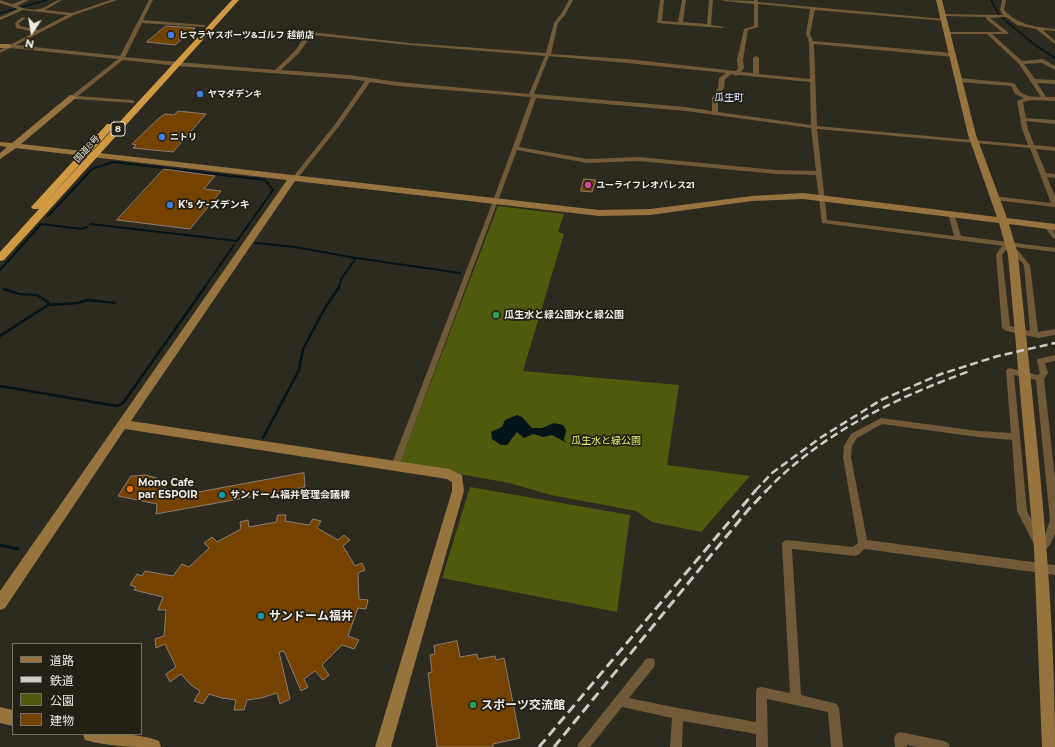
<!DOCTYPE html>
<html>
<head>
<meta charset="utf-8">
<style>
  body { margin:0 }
  #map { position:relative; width:1055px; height:747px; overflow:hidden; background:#2d2a1f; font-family:Montserrat,"Noto Sans JP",sans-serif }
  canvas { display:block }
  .legend { position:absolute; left:12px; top:643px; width:130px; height:92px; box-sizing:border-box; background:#232016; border:1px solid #737168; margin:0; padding:5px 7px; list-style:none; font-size:12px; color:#eceae3 }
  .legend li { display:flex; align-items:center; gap:8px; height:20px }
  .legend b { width:20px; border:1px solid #737168 }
  .north { position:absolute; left:12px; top:12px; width:40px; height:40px; -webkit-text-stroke:3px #232016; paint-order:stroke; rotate:192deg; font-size:11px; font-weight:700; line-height:16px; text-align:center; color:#eceae3 }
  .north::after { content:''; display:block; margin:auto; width:14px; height:18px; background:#eceae3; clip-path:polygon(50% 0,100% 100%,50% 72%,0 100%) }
</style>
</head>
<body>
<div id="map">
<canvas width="1055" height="747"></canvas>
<ul class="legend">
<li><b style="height:5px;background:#97743e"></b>道路</li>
<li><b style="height:5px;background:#cdcbc3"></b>鉄道</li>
<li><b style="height:11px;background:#505a0d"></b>公園</li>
<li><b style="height:11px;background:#764200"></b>建物</li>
</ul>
<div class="north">N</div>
</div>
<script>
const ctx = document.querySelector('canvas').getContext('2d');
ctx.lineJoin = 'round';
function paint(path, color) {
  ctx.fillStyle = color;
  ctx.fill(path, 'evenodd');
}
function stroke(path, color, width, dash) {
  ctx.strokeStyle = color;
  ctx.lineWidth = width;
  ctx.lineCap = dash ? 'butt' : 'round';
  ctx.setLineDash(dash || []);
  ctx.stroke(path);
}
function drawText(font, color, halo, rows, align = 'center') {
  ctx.font = font + ' Montserrat,"Noto Sans JP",sans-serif';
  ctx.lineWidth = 3.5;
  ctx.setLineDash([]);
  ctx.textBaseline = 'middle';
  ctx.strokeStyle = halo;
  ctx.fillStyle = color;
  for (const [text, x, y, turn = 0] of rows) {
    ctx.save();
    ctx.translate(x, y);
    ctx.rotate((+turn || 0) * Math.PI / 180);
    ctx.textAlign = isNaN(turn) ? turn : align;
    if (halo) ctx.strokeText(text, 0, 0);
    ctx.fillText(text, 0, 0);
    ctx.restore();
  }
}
const green = new Path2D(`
  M 498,206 L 564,214 L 558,232 L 564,234 L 523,371 L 679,385 L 667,465 L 750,476 L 701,532 L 652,522 L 636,511 L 551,495 L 509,483 L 400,463 Z
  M 470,487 L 630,515 L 617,612 L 442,578 Z`);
const water = new Path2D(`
  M 517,415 L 522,417 L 532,428 L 542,428 L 554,423 L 563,425 L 566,430 L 564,440 L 567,443 L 552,435 L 543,437 L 533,434 L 524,438 L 517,432 L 507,445 L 501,445 L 492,439 L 491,432 L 502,427 L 505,420 Z`);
const streamFar3 = new Path2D(`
  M 991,0 L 999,15
  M 0,13 L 47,0
  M 1001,17 L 1035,45 L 1055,58`);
const streamFar2 = new Path2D(`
  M 48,216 L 92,169 L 113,162 L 265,180 L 273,190 L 237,241 L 91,224
  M 255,243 L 295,247 L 356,258
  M 0,270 L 41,224 L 81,229 L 87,227
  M 204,288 L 234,245
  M 339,288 L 341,279 L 356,258 L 460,273`);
const streamFar1 = new Path2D(`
  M 4,289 L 19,294 L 37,295 L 48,302 L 48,305
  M 0,336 L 48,305 L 77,303 L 88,300 L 115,303
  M 0,386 L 117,406 L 123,403 L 205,287
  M 263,438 L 299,370 L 303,349 L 325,308 L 339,287`);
const stream = new Path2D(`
  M 0,545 L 18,549`);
const building = new Path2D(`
  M 166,26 L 195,28 L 175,45 L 147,42 Z
  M 178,111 L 206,114 L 173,152 L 133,148 L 136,145 L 132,144 L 159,118 L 165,114 L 174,115 Z
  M 164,169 L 215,176 L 204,189 L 221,191 L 190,229 L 117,220 Z
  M 584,179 L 596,180 L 592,192 L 581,191 Z
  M 304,473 L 305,487 L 156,514 L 157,504 L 118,496 L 131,476 L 134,476 L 145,475 L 157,478 L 164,485 L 169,497 Z
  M 278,515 L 286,515 L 285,521 L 309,525 L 313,519 L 321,521 L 317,528 L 338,540 L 344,535 L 350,540 L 343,546 L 355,566 L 362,563 L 365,570 L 358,573 L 359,599 L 368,600 L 366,609 L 358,608 L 348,636 L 359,640 L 354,649 L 342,645 L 322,665 L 329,675 L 323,680 L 315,671 L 304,679 L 308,687 L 301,691 L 284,651 L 279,652 L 290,699 L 280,704 L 277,693 L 261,698 L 247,700 L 244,710 L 234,710 L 236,700 L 222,698 L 209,694 L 203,704 L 194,701 L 200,691 L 191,685 L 181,674 L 170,682 L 166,674 L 176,667 L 165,644 L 156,648 L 155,639 L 164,636 L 166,610 L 158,610 L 163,597 L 134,590 L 136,587 L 130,585 L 137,574 L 142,576 L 145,571 L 173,576 L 182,564 L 189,567 L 209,548 L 204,543 L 212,537 L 217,542 L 241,529 L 240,522 L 248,520 L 249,527 L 276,522 Z
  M 457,641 L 460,657 L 477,654 L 478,659 L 495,656 L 496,660 L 504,658 L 520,738 L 493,744 L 493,747 L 437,747 L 428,673 L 432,672 L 430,655 L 435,654 L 434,646 Z`);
const street = new Path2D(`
  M 0,0 L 12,4 L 23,0 L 29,0 L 17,6 C 23,8 32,11 39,9 C 47,8 53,0 62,0 L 45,10 L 72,13 L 110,0 L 117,0 L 74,15 L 16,45 L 120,56 L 149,0 L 153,0 L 143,20 L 204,25 L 206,26 L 204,27 L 142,23 L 125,57 L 178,62 L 275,70 L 295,51 L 306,34 L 311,32 L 409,43 L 546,53 L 554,23 L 561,14 L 569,0 L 573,0 L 565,15 L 558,23 L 551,54 L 627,59 L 736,71 L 738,68 L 737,60 L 744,29 L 754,26 L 754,4 L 724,1 L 722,0 L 754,1 L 754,0 L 758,0 L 758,2 L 944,19 L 946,19 L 946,21 L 815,10 L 810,34 L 813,41 L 953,53 L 956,55 L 953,57 L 814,44 L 817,126 L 1028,145 L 1022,129 L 1017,101 L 1024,98 L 1015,94 L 1011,86 L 959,82 L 956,80 L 959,78 L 1013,83 L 1015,84 C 1022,97 1027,96 1041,97 L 1019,64 L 987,34 L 948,34 L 946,33 L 948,32 L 1002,32 L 986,19 L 986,17 L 943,16 L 941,15 L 943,14 L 1003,15 L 1000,10 L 1002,0 L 1006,0 L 1004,10 C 1018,25 1035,27 1055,29 L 1055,31 L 1043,30 L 1055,41 L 1055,44 L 1036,29 L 1017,25 L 1006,17 L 990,18 L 1009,33 L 1007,34 L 992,34 L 1022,61 L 1043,59 L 1055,66 L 1055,70 L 1042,63 L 1024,64 L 1035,79 L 1055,80 L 1055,84 L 1037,83 L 1046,97 L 1055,97 L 1055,101 L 1033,100 L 1023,102 L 1026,118 L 1055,120 L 1055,124 L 1026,121 L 1028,129 L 1034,145 L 1055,147 L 1055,151 L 1036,149 L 1046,173 L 1055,174 L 1055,178 L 1047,177 L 1055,196 L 1055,207 L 994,200 L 991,198 L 994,196 L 1051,203 L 1030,148 L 817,129 L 827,220 L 954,236 L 948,213 L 951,211 L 954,213 L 961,236 L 1055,248 L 1055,252 L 1015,247 L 1030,265 L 1038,332 L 1055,329 L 1055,335 L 1038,338 L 1006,331 L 1002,328 L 996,255 L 1001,247 L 1004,246 L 822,223 L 816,175 L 776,174 L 639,161 L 587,163 L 517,150 L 399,466 L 398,469 L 395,470 L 392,469 L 391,466 L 493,201 L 531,97 L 398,86 L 370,82 L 340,125 L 297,179 L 295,180 L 292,178 L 293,177 L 336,123 L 365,81 L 349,79 L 178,66 L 123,60 L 78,96 L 132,100 L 134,101 L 134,103 L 73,99 L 71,98 L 71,96 L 118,59 L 10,48 L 0,53 L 0,50 L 35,32 L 16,28 L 15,23 L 22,17 L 26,18 L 19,23 L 20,26 L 38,30 L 67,15 L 23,10 L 0,20 L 0,17 L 18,9 L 0,3 ZM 758,4 L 810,9 L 806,34 L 809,42 L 810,79 L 759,74 L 759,58 L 756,56 L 753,58 L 753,73 L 741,72 L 744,68 L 743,60 L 748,30 L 758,27 ZM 312,35 L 409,45 L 545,56 L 529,94 L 398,82 L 349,75 L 281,70 L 299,53 ZM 549,56 L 627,63 L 726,73 L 719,78 L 718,88 L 712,98 L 712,111 L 686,107 L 534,94 ZM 732,74 L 736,76 L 738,75 L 810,82 L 811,125 L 718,112 L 718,98 L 724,88 L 725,79 ZM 536,98 L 686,111 L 811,128 L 816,171 L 776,170 L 639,157 L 587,159 L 519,147 ZM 1009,249 L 1024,265 L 1030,331 L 1010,326 L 1002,255 L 1005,251 Z
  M 660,0 L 664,0 L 662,21 L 678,22 L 682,0 L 686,0 L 683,22 L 707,24 L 709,0 L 713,0 L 711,25 L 724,27 L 722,28 L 657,23 Z
  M 1047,224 C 1053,226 1055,233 1055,239 L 1053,238 L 1044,226 Z
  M 1055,355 L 1055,361 L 1045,363 L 1048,373 L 1044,379 L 1055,478 L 1055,534 L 1051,543 L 1044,552 L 1041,553 L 1038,552 L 1017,511 L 1012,440 L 978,437 L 882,424 L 857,438 L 852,446 L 851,457 L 867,540 L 1055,565 L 1055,575 L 865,549 L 858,555 L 855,556 L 792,549 L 801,695 L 837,704 L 839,708 L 843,747 L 831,747 L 828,712 L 767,699 L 768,747 L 756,747 L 756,734 L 683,721 L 682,747 L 670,747 L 672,718 L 622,707 L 590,747 L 577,747 L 579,743 L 646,659 L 650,658 L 654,659 L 655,663 L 654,667 L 629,698 L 678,708 L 756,722 L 756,692 L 757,688 L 761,687 L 790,693 L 782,544 L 784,541 L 787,540 L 853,547 L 858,543 L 843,457 L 844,446 L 851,434 L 881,418 L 978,431 L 1011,433 L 1006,371 L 1007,369 L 1010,368 L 1038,375 L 1040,373 L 1037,361 L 1038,359 ZM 1014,375 L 1036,380 L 1050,520 L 1044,538 L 1042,541 L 1027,511 Z
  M 900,732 L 944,741 L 948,743 L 950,747 L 916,747 L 907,745 L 907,747 L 895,747 L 894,738 L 896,734 Z`);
const secondary = new Path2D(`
  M 936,0 L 942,0 L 976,135 L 1007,218 L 1055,224 L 1055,230 L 1009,224 L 1018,255 C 1034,419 1055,582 1055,747 L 1042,747 L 1034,549 L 1008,255 L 999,223 L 803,199 L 752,201 L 650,215 L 599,216 L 295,181 L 131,421 L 449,469 L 462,475 L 464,491 L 391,747 L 375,747 L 452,491 L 452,482 L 447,479 L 125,429 L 5,608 L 0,610 L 0,591 L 287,180 L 16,148 L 0,159 L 0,153 L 7,147 L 0,146 L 0,142 L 12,143 L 70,95 L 77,97 L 21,144 L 599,210 L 650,209 L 752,196 L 803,193 L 997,217 L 968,135 Z
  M 0,44 L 9,44 L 12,46 L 9,48 L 0,48 Z
  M 0,707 L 13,710 L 13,726 L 0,723 Z
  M 83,734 C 108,734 135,732 159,741 L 161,747 C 136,747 109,747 85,740 Z`);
const highway = new Path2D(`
  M 232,0 L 239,0 L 4,260 L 0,261 L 0,252 L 39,209 L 33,209 L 31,207 L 33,205 L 107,124 L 113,124 L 113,128 L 43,205 Z`);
const railFar1 = new Path2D(`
  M 755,491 L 772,473 L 820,438 L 881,400 L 941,374 L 998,356 L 1055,343
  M 766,491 C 820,434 897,397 970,371`);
const rail = new Path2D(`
  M 539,747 L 756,490
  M 554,747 L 748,510 L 767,490`);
const markers = [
  [171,35,4,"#3f7fe0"],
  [200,94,4,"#3f7fe0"],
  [162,137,4,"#3f7fe0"],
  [588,185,4,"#d1479c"],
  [170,205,4,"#3f7fe0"],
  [496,315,4,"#2e9e5b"],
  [130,489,4,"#e8710a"],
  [222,495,4,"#0f9aa8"],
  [261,616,4,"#0f9aa8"],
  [473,705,4,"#2e9e5b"]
];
const farPoinames = [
  ["ヒマラヤスポーツ&ゴルフ 越前店",179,35],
  ["ヤマダデンキ",208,94],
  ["ニトリ",170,137],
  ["ユーライフレオパレス21",596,185]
];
const shields = [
  [118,129,14]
];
const shieldNames = [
  ["8",118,129]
];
const farStreetnames = [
  ["国道8号",87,149,-48]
];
const farQuarternames = [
  ["瓜生町",729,98]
];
const poiNames = [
  ["K's ケ-ズデンキ",178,205],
  ["瓜生水と緑公園水と緑公園",504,315],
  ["Mono Cafe",138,483],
  ["par ESPOIR",138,495],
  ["サンドーム福井管理会議棟",230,495]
];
const parkNames = [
  ["瓜生水と緑公園",606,441]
];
const nearPoinames = [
  ["サンドーム福井",269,616],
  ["スポーツ交流館",481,705]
];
paint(green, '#505a0d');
paint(water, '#041419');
stroke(streamFar3, '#041419', 1.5);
stroke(streamFar2, '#041419', 2);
stroke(streamFar1, '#041419', 2.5);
stroke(stream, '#041419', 3);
paint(building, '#764200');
stroke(building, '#8a7e75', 1);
paint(street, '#705a39');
paint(secondary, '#97743e');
paint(highway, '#d19941');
stroke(railFar1, '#cdcbc3', 2.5, [8, 4]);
stroke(rail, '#cdcbc3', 3, [10, 5]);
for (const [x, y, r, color] of markers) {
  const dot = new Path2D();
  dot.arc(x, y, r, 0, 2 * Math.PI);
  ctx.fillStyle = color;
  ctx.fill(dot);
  stroke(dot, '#232016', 1.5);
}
drawText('bold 9px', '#eceae3', '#232016', farPoinames, 'left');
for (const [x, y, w] of shields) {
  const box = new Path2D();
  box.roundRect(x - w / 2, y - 7, w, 14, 3);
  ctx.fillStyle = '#232016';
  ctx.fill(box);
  stroke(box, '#eceae3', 1);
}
drawText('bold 9px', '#eceae3', null, shieldNames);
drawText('9px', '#eceae3', '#232016', farStreetnames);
drawText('10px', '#dbe2ff', '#232016', farQuarternames);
drawText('bold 10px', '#eceae3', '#232016', poiNames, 'left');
drawText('10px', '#dcf274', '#232016', parkNames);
drawText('bold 12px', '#eceae3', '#232016', nearPoinames, 'left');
</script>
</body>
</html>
